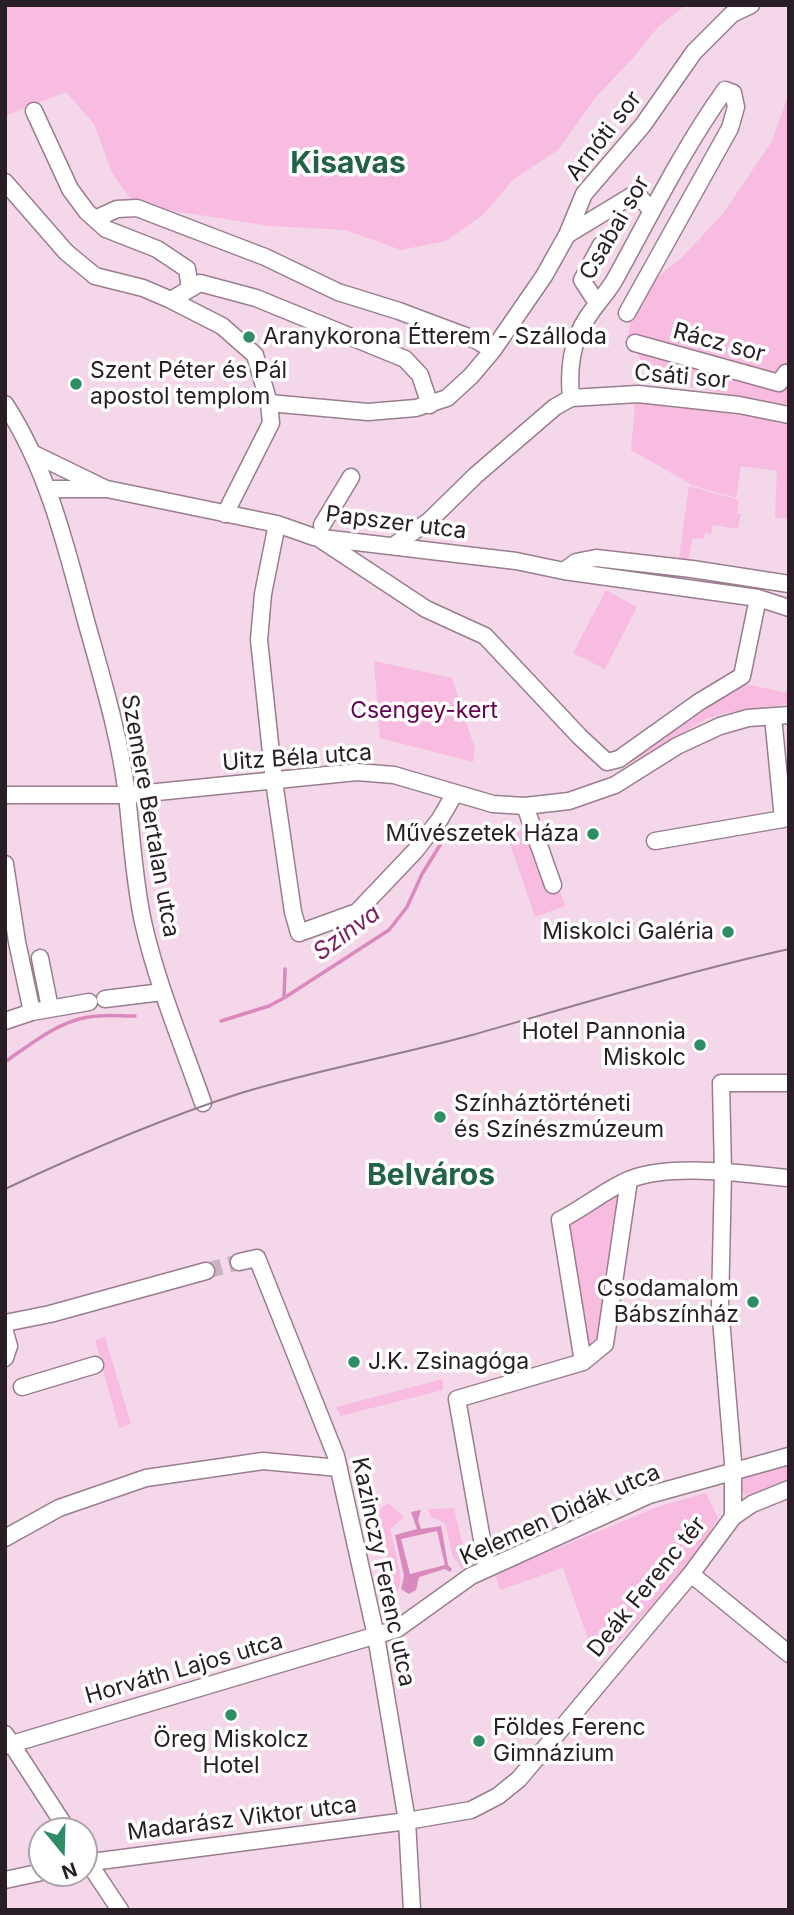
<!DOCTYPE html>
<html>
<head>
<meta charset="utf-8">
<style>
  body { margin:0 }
  #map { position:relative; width:794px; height:1915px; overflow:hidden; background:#f4d7e8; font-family:Inter,sans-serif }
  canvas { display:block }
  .frame { position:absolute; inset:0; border:7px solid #291e25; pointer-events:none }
  .north { position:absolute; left:28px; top:1817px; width:70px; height:70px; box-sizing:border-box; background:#fff; border:2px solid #a9a5a8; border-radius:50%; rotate:161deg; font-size:19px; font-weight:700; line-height:28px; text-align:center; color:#291e25 }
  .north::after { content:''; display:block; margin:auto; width:24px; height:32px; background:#2e8d65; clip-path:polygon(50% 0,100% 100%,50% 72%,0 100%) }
</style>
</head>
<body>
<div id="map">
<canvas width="794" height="1915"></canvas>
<div class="frame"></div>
<div class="north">N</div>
</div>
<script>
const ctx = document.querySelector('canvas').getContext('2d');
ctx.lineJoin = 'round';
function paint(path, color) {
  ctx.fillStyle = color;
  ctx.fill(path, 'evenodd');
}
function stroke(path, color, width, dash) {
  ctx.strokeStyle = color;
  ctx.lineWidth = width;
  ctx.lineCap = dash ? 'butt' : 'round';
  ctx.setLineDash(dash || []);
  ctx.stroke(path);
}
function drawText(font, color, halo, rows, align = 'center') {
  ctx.font = font + ' Inter,sans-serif';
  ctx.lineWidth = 7;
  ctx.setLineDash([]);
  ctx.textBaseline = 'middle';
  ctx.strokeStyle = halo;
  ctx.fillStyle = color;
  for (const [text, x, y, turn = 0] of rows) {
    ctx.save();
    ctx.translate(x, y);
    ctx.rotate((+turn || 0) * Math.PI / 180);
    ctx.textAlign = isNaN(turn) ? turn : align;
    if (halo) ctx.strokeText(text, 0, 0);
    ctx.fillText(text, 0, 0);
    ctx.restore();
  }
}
const green = new Path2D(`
  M 5,5 L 686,5 L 658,27 L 633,58 L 595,98 L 558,150 L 514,179 L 484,214 L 446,241 L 401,250 L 345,230 L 270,226 L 135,205 L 112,173 L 94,124 L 66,92 L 5,116 Z
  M 789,93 L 789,405 L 730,395 L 651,378 L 628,337 L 634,297 L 682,257 L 722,215 L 772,141 Z
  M 635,403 L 706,410 L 789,423 L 789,519 L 775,517 L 777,471 L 741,466 L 736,498 L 694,486 L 631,450 Z
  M 689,486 L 739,500 L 737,513 L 741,514 L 738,529 L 713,525 L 711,534 L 705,533 L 703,539 L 693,538 L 688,560 L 679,558 Z
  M 606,590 L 637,607 L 605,669 L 573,653 Z
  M 374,661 L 452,678 L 475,749 L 473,762 L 380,738 Z
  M 750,685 L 789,693 L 789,704 L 725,713 L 706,719 L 641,758 L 633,762 L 629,761 C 665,732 703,694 750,685 Z
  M 528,828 L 558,885 L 565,906 L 535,917 L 507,835 Z
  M 624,1191 L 596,1343 L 585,1345 L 567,1227 Z
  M 105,1337 L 131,1424 L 119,1428 L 95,1340 Z
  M 443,1379 L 443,1390 L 340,1416 L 336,1407 Z
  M 789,1464 L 789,1486 L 752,1499 C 741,1494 739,1487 745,1476 Z
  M 706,1493 L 718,1518 L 687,1569 L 606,1654 L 600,1635 L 588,1639 L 563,1568 L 500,1590 L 495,1574 L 660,1506 Z
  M 388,1503 L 402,1515 L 403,1518 L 390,1529 L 401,1576 L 398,1592 L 394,1591 L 379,1510 Z
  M 454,1508 L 468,1568 L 461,1569 L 458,1562 L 453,1558 L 445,1523 L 431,1517 L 428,1509 Z`);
const water = new Path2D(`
  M 421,1510 L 418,1520 L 421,1529 L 441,1526 L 448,1565 L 452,1569 L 450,1572 L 445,1569 L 419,1577 L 416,1590 L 409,1594 L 401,1589 L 404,1576 L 395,1535 L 417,1529 L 411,1512 ZM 437,1531 L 445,1565 L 410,1574 L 401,1539 Z`);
const stream = new Path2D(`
  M 284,998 L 285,969
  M 221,1021 L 269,1006 L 284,998 L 389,930 L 407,907 L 422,874 L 452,826
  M 5,1062 C 29,1045 59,1021 89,1017 C 104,1014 120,1016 135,1016`);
const minorTunnel = new Path2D(`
  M 206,1271 L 239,1262`);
const minor = new Path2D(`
  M 34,111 L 70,189 L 87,212 L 106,229 L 157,249 L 187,269 L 190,288
  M 5,182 L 66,252 L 95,276 L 143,288 L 171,300 L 222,326 L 255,355 L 269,403
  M 95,219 L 117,209 L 137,208 L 265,257 L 338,292 L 399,311 L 476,340 L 493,350
  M 567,235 L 636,193 L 651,210
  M 171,300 L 200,283 L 256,298 L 405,359 L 420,375 L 430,405
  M 597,303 L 582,280 L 601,245
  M 635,343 L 779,383 L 786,373 L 789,374
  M 571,398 C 569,377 570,355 578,335 C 586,314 603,299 614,281 C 650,216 682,150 725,90 L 733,93 L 736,107 L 730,128 L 627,313
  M 5,404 C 48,470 66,546 86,621 C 102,678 120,737 127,796 C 132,839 134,880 143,922 C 157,984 182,1043 203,1103
  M 34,454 L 104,488
  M 48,489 L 107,489 L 277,524 L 314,537 L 516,561 L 564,571 L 758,598 L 789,608
  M 225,514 L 271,423 L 269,403 L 368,412 L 416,408 L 447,398 L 471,376 L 493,350 L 544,276 L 567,235 L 584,194 L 643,125 L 694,52 L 732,14 L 751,5
  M 277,524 L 263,594 L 259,640 L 274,781 L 293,912 L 299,933 L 357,912 L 415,851 L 440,819 L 455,793
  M 322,525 L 351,477
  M 320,539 L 426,609 L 485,636 L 580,737 L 607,762 L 619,759 L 699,702 L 742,676 L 758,598
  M 393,546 L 429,521 L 476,475 L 555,407 L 571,398 L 638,394 L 739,405 L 789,415
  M 564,571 L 576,562 L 596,558 L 692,569 L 789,584
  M 773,717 L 783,819 L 789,818
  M 5,795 L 127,795 L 357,772 L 394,775 L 493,804 L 525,806 L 569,801 L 615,785 L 677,746 L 720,726 L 748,718 L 789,715
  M 525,806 L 553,885
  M 655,841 L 783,819
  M 5,864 L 17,942 L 32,1012
  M 40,958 L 50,1008
  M 105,999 L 162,992
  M 5,1021 L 32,1012 L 89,1002
  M 239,1262 L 257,1258 L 336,1456 L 376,1636 L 407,1821 L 412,1910
  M 5,1323 L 50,1314 L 206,1271
  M 5,1332 L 9,1346 L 5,1358
  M 583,1362 L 560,1220 C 582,1209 611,1186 631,1179 C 674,1163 743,1174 789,1178
  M 22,1387 L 95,1365
  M 733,1517 L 733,1462 L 720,1307 L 723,1172 L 721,1083 L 789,1083
  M 5,1538 L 59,1508 L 146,1478 L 263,1461 L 339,1468
  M 487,1568 L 457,1399 L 583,1362 L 605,1344 L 629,1180
  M 691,1574 L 789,1654
  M 5,1734 L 68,1831
  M 5,1746 L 397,1629 L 471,1576 L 649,1495 L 789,1456
  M 84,1856 L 120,1910
  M 84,1863 L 407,1821 L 471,1810 L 498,1796 L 519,1779 L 691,1574 L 733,1517 L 752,1504 L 789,1489
  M 5,1880 L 42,1872`);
const tram = new Path2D(`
  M 5,1189 C 82,1153 160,1119 241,1093 C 316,1070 395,1056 472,1035 C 577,1005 682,973 789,949`);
const markers = [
  [249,337,7,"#2e8d65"],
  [76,384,7,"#2e8d65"],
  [593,834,7,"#2e8d65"],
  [728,932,7,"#2e8d65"],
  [700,1045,7,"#2e8d65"],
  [440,1117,7,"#2e8d65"],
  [753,1302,7,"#2e8d65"],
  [354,1362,7,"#2e8d65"],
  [231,1715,7,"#2e8d65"],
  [479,1741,7,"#2e8d65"]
];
const streetNames = [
  ["Arnóti sor",604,136,-52],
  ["Csabai sor",615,228,-60],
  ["Rácz sor",719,343,15],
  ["Csáti sor",682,377,5],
  ["Papszer utca",396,523,7],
  ["Uitz Béla utca",297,758,-4],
  ["Szemere Bertalan utca",150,816,80],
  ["Kelemen Didák utca",560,1515,-24],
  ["Kazinczy Ferenc utca",383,1572,78],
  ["Deák Ferenc tér",647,1587,-51],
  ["Horváth Lajos utca",184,1669,-16],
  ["Madarász Viktor utca",242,1819,-7]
];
const poiNames = [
  ["Aranykorona Étterem - Szálloda",263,337],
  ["Szent Péter és Pál",90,371],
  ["apostol templom",90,397],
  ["Művészetek Háza",579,834,"right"],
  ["Miskolci Galéria",714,932,"right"],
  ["Hotel Pannonia",686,1032,"right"],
  ["Miskolc",686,1058,"right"],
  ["Színháztörténeti",454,1104],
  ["és Színészmúzeum",454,1130],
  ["Csodamalom",739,1289,"right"],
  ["Bábszínház",739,1315,"right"],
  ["J.K. Zsinagóga",368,1362],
  ["Földes Ferenc",493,1728],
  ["Gimnázium",493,1754],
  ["Öreg Miskolcz",231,1740,"center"],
  ["Hotel",231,1766,"center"]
];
const parkNames = [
  ["Csengey-kert",424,711]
];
const waterNames = [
  ["Szinva",347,933,-36]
];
const districtNames = [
  ["Kisavas",348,164],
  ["Belváros",431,1176]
];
paint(green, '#f8bce1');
paint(water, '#da89bd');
stroke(stream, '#da89bd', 3.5);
stroke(minorTunnel, '#cbb2c1', 16, [16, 8]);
stroke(minor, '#987e8e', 19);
stroke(minor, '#fff', 16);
stroke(tram, '#937f8b', 2);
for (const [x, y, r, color] of markers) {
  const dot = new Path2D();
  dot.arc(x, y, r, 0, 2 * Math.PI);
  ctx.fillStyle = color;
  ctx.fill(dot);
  stroke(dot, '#fff', 2.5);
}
drawText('23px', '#291e25', '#fff', streetNames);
drawText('23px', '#291e25', '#fff', poiNames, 'left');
drawText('23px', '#66004e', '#fff', parkNames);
drawText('italic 24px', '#7c1e61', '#fff', waterNames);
drawText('bold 30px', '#226247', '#fff', districtNames);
</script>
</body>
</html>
